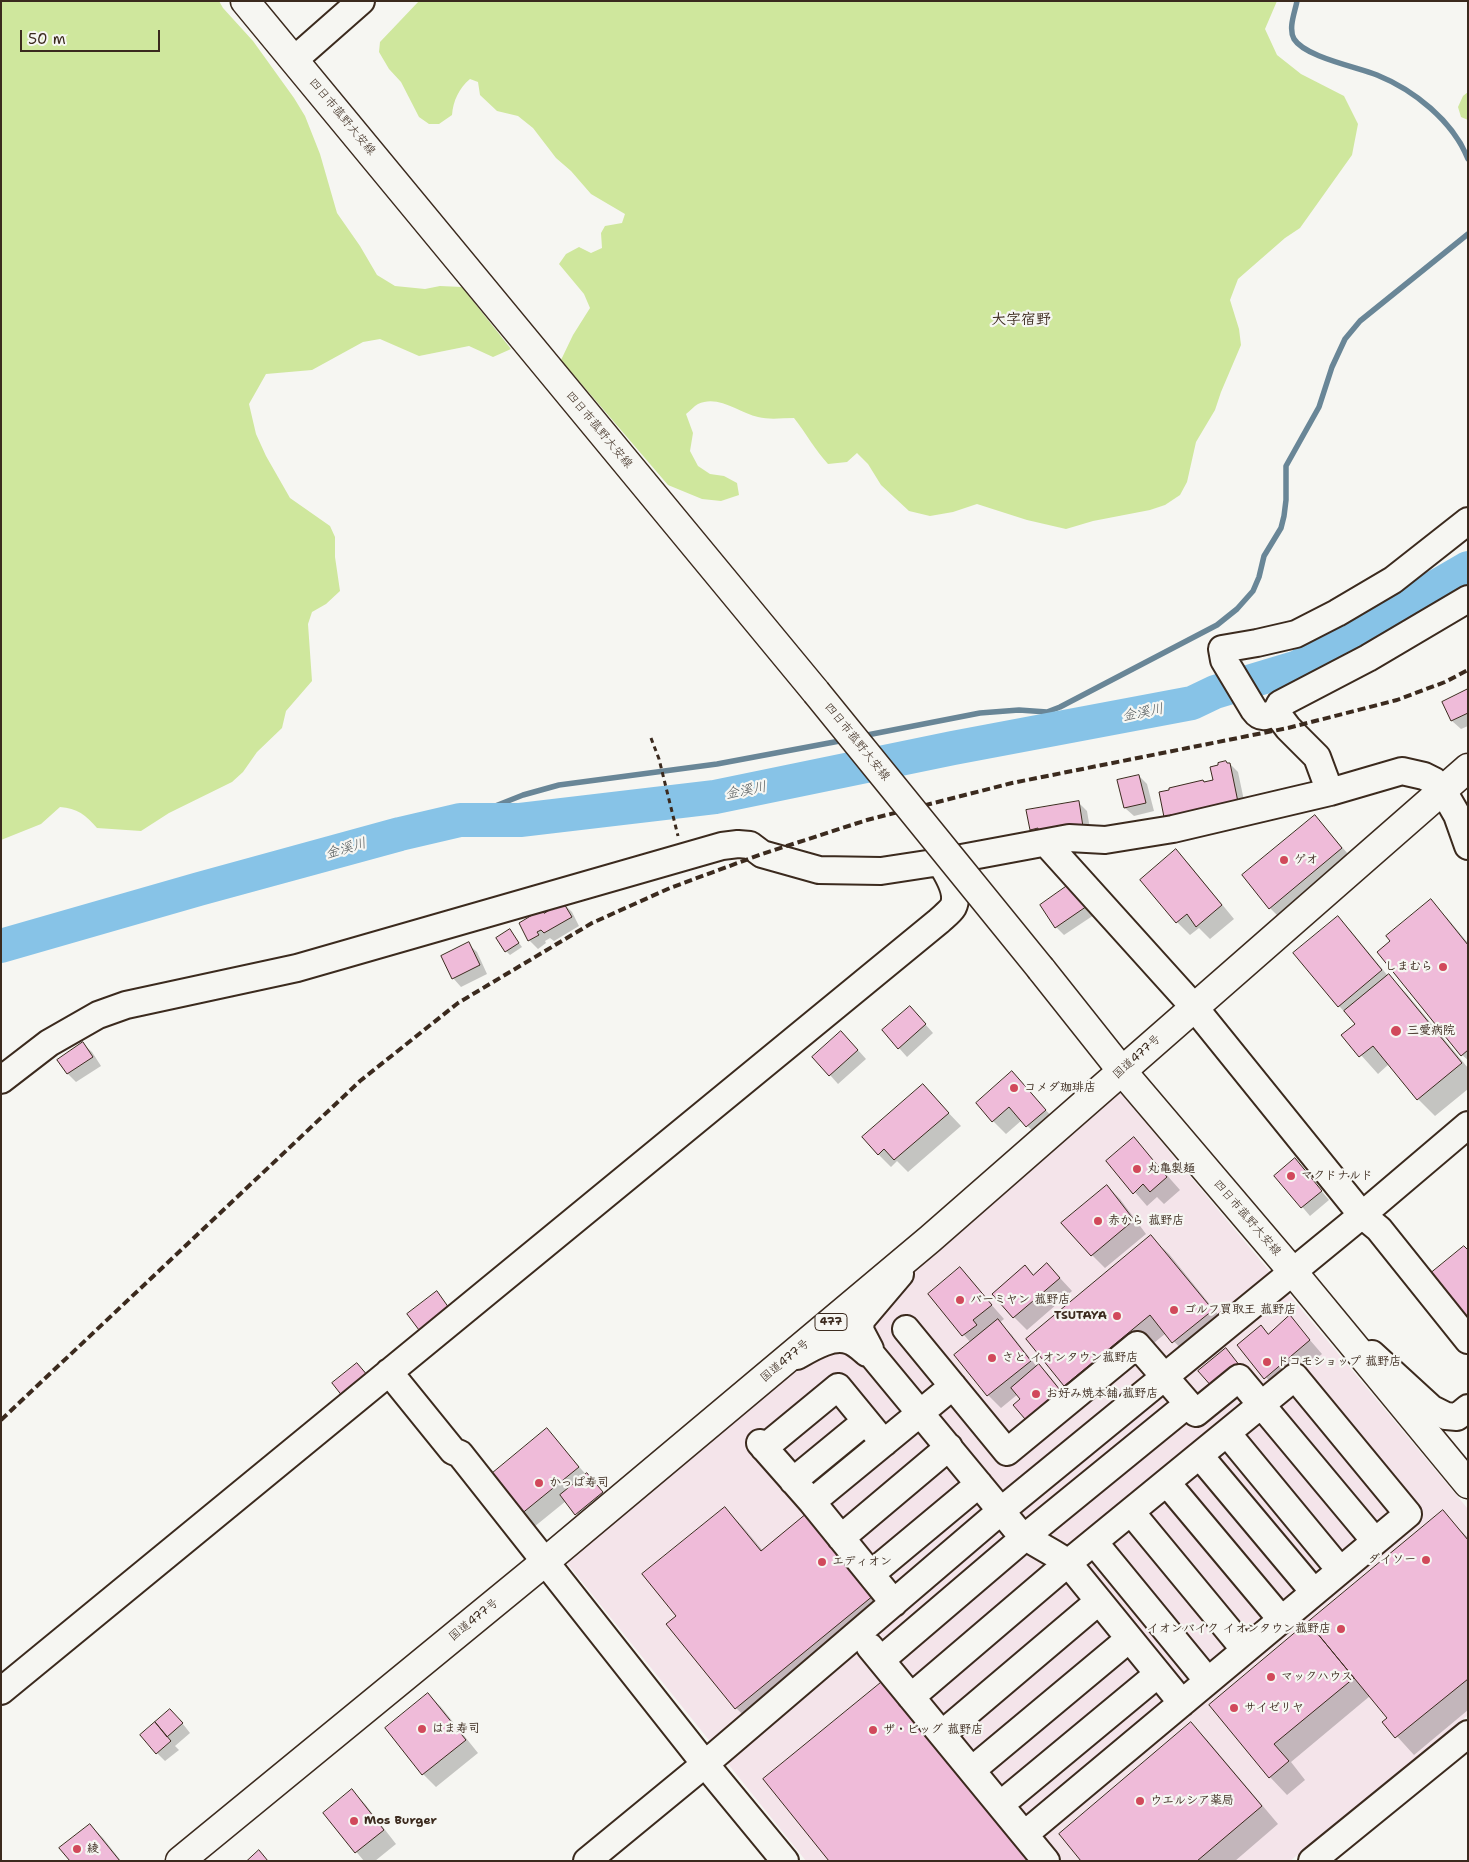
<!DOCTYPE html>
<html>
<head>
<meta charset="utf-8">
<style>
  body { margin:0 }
  #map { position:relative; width:1469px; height:1862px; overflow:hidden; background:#f6f6f2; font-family:"Shantell Sans",sans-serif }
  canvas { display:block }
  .frame { position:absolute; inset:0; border:2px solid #3b2a1e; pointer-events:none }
  .scale { position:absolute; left:20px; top:30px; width:140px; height:22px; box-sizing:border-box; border:2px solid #3b2a1e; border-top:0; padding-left:6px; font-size:15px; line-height:18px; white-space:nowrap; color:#3b2a1e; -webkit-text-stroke:4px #f6f6f2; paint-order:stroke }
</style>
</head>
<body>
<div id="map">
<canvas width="1469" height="1862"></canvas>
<div class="frame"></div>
<div class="scale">50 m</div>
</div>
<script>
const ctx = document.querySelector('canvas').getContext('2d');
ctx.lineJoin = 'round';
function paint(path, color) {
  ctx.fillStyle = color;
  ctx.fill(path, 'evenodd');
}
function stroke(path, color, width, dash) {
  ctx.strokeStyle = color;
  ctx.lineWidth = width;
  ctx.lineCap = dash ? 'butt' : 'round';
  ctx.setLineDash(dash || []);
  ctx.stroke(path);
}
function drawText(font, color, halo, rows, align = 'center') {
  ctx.font = font + ' "Shantell Sans","Klee One",sans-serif';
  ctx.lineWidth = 4.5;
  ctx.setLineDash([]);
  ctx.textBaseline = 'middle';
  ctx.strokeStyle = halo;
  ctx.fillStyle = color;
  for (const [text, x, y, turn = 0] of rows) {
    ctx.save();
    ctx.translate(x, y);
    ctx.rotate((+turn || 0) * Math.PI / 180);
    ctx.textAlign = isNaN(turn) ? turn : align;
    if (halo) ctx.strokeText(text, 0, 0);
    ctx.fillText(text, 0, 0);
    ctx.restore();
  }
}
const built = new Path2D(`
  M 1119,1091 L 1468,1509 L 1468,1715 L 1290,1861 L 806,1861 L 566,1562 Z`);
const green = new Path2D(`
  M 1,1 L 219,1 L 223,8 L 253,41 L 294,98 L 305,116 L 320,154 L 337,213 L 360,246 L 377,275 L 395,286 L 425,289 L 440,286 L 462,287 L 511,349 L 493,357 L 469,346 L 419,356 L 380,339 L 363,342 L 312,370 L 266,374 L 249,404 L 256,434 L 266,456 L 290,498 L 330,526 L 335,537 L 335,557 L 340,591 L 326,604 L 312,612 L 308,624 L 312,681 L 286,711 L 282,728 L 257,752 L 243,772 L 232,782 L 169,813 L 141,831 L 97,828 C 86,815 77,808 60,807 L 41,824 L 1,840 Z
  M 419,1 L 1277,1 L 1265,29 L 1277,55 L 1301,74 L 1344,96 L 1358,124 L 1352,155 L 1300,228 L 1285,238 L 1238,279 L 1230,300 L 1239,329 L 1241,345 L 1221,392 L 1215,410 L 1196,442 L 1187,482 L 1180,495 L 1165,505 L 1150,510 L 1093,521 L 1066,529 L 1027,520 L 977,504 L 953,512 L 930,516 L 909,511 L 881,485 L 868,464 L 857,453 L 847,462 L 828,464 C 815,450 806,433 794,418 C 782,418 770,420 758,417 C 740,413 718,394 698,404 C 694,406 690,411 686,414 L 693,433 L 690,451 L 698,466 L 710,474 L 724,476 L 737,483 L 739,495 L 721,501 L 702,499 L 668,485 L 561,360 L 573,335 L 590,308 L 584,294 L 559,264 L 566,254 L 579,247 L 591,253 L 602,248 L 601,233 L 605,226 L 622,223 L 625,214 L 591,194 L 571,171 L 556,158 L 533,128 L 518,116 L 497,111 L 480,95 L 478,82 L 470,79 C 459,88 453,101 452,115 L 439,124 L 429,124 L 419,117 L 401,82 L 389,69 L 379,52 L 380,42 Z
  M 1468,92 L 1468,120 L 1461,117 L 1458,107 L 1463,96 Z`);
const shadow = new Path2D(`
  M 1468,691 L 1468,726 L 1461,729 L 1452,721 L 1443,702 Z
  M 1227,764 L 1230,764 L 1238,772 L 1246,810 L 1174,825 L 1166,817 L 1160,793 L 1215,781 Z
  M 1139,776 L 1147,784 L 1154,811 L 1134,816 L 1125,808 Z
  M 1078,802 L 1087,811 L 1092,841 L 1040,838 L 1031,829 Z
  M 1315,816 L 1355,862 L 1283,921 L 1270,908 L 1243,875 Z
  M 1176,851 L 1189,864 L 1234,919 L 1210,939 L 1199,928 L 1190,935 L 1177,922 Z
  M 1074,883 L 1097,913 L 1064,935 L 1056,927 Z
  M 1430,901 L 1448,919 L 1468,943 L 1468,1060 L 1462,1055 Z
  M 563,903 L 572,912 L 579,926 L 554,941 L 550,938 L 545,941 L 546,943 L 538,949 L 529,940 L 520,923 L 542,910 L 545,914 Z
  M 1338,918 L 1351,931 L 1388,976 L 1406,993 L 1468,1068 L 1468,1089 L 1435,1116 L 1418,1099 L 1389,1064 L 1378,1074 L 1343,1035 L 1356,1024 L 1339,1006 Z
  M 510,931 L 522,947 L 510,955 L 506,951 Z
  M 468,944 L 477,952 L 487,974 L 461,987 L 453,978 Z
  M 918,1016 L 933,1033 L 907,1057 L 899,1048 Z
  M 850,1041 L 866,1059 L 838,1084 L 830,1075 Z
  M 83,1044 L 92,1052 L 101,1066 L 76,1082 L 68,1074 L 59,1060 Z
  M 923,1086 L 961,1126 L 908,1172 L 897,1161 L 891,1167 L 878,1154 Z
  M 1025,1086 L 1058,1124 L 1040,1139 L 1022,1120 L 1006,1134 L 993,1121 Z
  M 1134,1138 L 1180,1190 L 1164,1204 L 1157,1197 L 1147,1206 L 1108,1161 Z
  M 1303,1169 L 1329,1200 L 1310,1216 L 1276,1176 Z
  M 1107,1186 L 1120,1199 L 1146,1234 L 1105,1268 L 1092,1255 Z
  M 1151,1237 L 1169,1254 L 1229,1328 L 1191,1359 L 1166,1333 L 1083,1402 L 1065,1385 Z
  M 1047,1264 L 1072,1291 L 1027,1330 L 1014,1317 L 1034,1276 Z
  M 960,1269 L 1004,1319 L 999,1323 L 1011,1334 L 1037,1367 L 1039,1365 L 1048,1374 L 1068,1399 L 1034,1427 L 1026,1418 L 1022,1399 L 1018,1394 L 1001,1408 L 988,1395 L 971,1343 L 929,1295 Z
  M 1290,1317 L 1322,1354 L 1278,1391 L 1238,1345 L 1268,1335 Z
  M 547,1430 L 610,1502 L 585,1522 L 566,1501 L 534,1527 L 521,1514 Z
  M 725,1508 L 742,1526 L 763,1551 L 807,1515 L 890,1613 L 754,1725 L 736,1708 Z
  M 1443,1512 L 1468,1538 L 1468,1710 L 1414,1755 L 1384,1722 L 1389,1719 L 1370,1696 L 1291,1762 L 1305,1780 L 1287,1795 L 1270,1777 L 1211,1705 Z
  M 428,1694 L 441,1707 L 478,1753 L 436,1787 L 423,1774 Z
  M 900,1700 L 1030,1861 L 831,1861 Z
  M 179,1719 L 190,1733 L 175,1746 L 179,1750 L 165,1761 L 157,1753 Z
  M 1190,1723 L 1208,1741 L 1278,1824 L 1235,1861 L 1083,1861 Z
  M 352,1791 L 365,1804 L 396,1844 L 375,1861 L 364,1861 L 324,1813 Z
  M 90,1825 L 103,1838 L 121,1861 L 71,1861 Z`);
const stream = new Path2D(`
  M 1297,1 C 1295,12 1288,28 1294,39 C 1305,57 1357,67 1377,75 C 1414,90 1453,121 1468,159
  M 862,736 L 980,713 L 1019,710 L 1047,712 L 1060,707 L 1217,625 L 1237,609 L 1253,591 L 1259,577 L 1264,556 L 1281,528 L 1284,516 L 1286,500 L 1286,466 L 1319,407 L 1332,367 L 1345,339 L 1360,321 L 1468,234
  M 460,820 L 523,795 L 559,785 L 717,764 L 845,740`);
const river = new Path2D(`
  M 1,946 L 199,889 L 400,834 L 460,820 L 520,820 L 715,797 L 953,748 L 1192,703 L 1215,692 L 1298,667 L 1468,568`);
const building = new Path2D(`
  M 1468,689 L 1468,713 L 1451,721 L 1442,702 Z
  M 1226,761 L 1227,763 L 1230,763 L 1238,802 L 1164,817 L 1159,792 L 1169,790 L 1169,788 L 1203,780 L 1204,782 L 1213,780 L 1210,767 L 1218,765 L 1218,763 Z
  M 1139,775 L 1146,803 L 1124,808 L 1117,780 Z
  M 1079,801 L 1084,833 L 1040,838 L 1038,828 L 1030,830 L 1026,810 Z
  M 1315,815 L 1342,848 L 1269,909 L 1242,875 Z
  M 1176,849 L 1222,905 L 1196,927 L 1187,914 L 1176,923 L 1140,880 Z
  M 1074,881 L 1090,904 L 1055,928 L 1040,905 Z
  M 1431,899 L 1468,945 L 1468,1050 L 1461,1056 L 1377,952 L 1390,941 L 1386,936 Z
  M 563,902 L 572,917 L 544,933 L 541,930 L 537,932 L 539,935 L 528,941 L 519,923 L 542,909 L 544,913 Z
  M 1338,916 L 1382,970 L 1338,1007 L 1293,953 Z
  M 510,929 L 519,943 L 505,952 L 496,938 Z
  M 469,942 L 480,965 L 452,979 L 441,956 Z
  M 1389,974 L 1462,1063 L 1417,1100 L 1373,1046 L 1359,1057 L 1341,1035 L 1355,1024 L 1344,1011 Z
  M 910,1006 L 926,1024 L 898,1049 L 882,1030 Z
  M 841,1031 L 858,1050 L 829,1076 L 812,1057 Z
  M 83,1042 L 93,1057 L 67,1074 L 57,1060 Z
  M 1012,1071 L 1046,1110 L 1026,1127 L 1009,1107 L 992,1122 L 976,1103 Z
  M 923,1084 L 949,1113 L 894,1160 L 884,1149 L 878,1155 L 862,1137 Z
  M 1134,1137 L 1167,1177 L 1150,1192 L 1143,1184 L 1133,1194 L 1106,1161 Z
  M 1295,1158 L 1322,1191 L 1301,1208 L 1274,1176 Z
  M 1107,1185 L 1134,1220 L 1091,1256 L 1061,1223 Z
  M 1151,1235 L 1213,1310 L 1172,1343 L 1150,1315 L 1064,1386 L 1026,1339 Z
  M 1464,1246 L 1468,1250 L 1468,1319 L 1431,1273 Z
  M 1047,1263 L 1060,1278 L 1013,1318 L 992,1294 L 1025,1265 L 1033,1275 Z
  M 960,1267 L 992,1305 L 973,1320 L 977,1325 L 962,1336 L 928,1294 Z
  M 437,1291 L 449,1308 L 419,1330 L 407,1314 Z
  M 1290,1315 L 1310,1340 L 1264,1379 L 1237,1345 L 1261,1325 L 1268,1334 Z
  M 998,1319 L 1031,1361 L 987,1396 L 954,1355 Z
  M 1226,1348 L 1240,1366 L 1213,1388 L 1198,1371 Z
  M 357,1363 L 368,1376 L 343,1397 L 332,1383 Z
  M 1039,1364 L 1060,1390 L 1025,1419 L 1013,1405 L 1020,1399 L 1011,1388 Z
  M 547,1428 L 579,1467 L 520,1515 L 489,1476 Z
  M 587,1473 L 603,1492 L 575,1515 L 560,1495 Z
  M 725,1507 L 761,1551 L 807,1513 L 874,1595 L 735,1709 L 666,1624 L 676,1616 L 642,1574 Z
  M 1443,1510 L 1468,1540 L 1468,1679 L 1395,1738 L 1382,1722 L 1387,1718 L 1308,1622 Z
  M 1308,1622 L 1354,1678 L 1274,1744 L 1289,1761 L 1269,1778 L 1209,1705 Z
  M 883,1681 L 1028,1861 L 829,1861 L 763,1779 Z
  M 428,1693 L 466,1740 L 422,1775 L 385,1728 Z
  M 170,1709 L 183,1723 L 167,1737 L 155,1722 Z
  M 155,1722 L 171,1741 L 156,1754 L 140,1735 Z
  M 1191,1722 L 1262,1806 L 1197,1861 L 1081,1861 L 1059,1834 Z
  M 352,1789 L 384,1830 L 355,1853 L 323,1813 Z
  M 90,1824 L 120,1861 L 70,1861 L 59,1848 Z
  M 259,1850 L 268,1861 L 247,1861 Z`);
const path = new Path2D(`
  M 651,738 L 659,759 L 678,836`);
const minor = new Path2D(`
  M 294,60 L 361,1
  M 1468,521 L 1393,580 L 1337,613 L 1296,634 L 1257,643 L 1222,649 L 1224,660 L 1254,710 C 1261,720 1267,716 1276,712 L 1280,704 L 1368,658 L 1468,599
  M 1276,712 L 1288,728 L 1317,757 L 1330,792
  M 1046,843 L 1194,1007 L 1362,1215 L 1379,1229 L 1468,1340
  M 1,1080 L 49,1043 L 98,1015 L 126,1005 L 297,968 L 722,846 L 738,844 L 750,845 L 762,854 L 819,870 L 881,871 L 940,862 L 1069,838 L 1105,840 L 1173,829 L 1330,792 L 1402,771 L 1424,776 L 1434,781 L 1442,789 L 1457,815 L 1468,846
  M 839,1315 L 1016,1529 C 1031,1543 1051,1550 1068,1563 L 1182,1703
  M 906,1329 L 1007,1452 L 1137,1345 L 1196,1413 L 1239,1378 L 1375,1541
  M 870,1349 L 860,1330 L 861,1320 L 900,1274
  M 1372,1354 L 1432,1409 L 1446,1416 L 1457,1417 L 1468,1408
  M 797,1356 C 811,1348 833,1334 850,1341 C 856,1343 862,1349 867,1353
  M 389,1372 L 453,1451 L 460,1454 L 705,1764 L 785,1861
  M 1227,1433 L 1340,1570
  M 760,1443 L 812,1502 L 894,1603
  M 764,1448 L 838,1387 L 884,1443
  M 1200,1456 L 1314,1592
  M 793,1481 L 866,1421
  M 1167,1483 L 1281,1619
  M 812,1502 L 953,1386
  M 1131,1512 L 1245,1650
  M 841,1538 L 949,1447
  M 1094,1542 L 1208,1681
  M 871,1574 L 979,1484
  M 870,1647 L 1046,1861
  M 881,1660 L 1025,1537 L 1188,1404
  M 1,1691 L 939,921 C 943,917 950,912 953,907 C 960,893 947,873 940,862
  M 911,1697 L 1068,1563 L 1295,1377 L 1408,1514 L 1025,1834
  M 942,1734 L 1099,1601
  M 972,1770 L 1129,1639
  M 1000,1805 L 1158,1674
  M 587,1861 L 705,1764 L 1002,1510 L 1362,1215 L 1468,1125
  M 1312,1861 L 1468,1734`);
const major = new Path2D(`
  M 245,1 L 816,692
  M 1041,969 L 1122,1071 L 1293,1272 L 1468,1484`);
const highway = new Path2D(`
  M 180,1861 L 546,1561 L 930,1239 L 1468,768`);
const rail = new Path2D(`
  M 1,1420 L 360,1081 L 458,1003 L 592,923 L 670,888 L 762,854 L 867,820 L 1012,783 L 1288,728 L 1397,700 L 1445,682 L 1468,670`);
const majorBridge = new Path2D(`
  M 816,692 L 1041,969`);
const markers = [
  [1284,860,5,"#d1495b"],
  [1443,967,5,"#d1495b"],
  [1396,1031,6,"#d1495b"],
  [1014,1088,5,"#d1495b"],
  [1137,1169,5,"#d1495b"],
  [1291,1176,5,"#d1495b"],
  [1098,1221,5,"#d1495b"],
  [960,1300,5,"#d1495b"],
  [1174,1310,5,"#d1495b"],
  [1117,1316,5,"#d1495b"],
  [992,1358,5,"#d1495b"],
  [1267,1362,5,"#d1495b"],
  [1036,1394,5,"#d1495b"],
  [539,1483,5,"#d1495b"],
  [1426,1560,5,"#d1495b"],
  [822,1562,5,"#d1495b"],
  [1341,1629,5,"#d1495b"],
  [1271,1677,5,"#d1495b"],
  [1234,1708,5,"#d1495b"],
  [422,1729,5,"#d1495b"],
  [873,1730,5,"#d1495b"],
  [1140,1801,5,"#d1495b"],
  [354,1821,5,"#d1495b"],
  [77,1849,5,"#d1495b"]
];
const shields = [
  [831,1322,32]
];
const shieldNames = [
  ["477",831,1322]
];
const streetNames = [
  ["四日市菰野大安線",342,117,50],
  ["四日市菰野大安線",599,430,50],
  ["四日市菰野大安線",857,742,51],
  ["国道477号",1137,1057,-42],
  ["四日市菰野大安線",1247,1218,49],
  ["国道477号",785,1361,-40],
  ["国道477号",474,1620,-39]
];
const poiNames = [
  ["ゲオ",1294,860],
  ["しまむら",1433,967,"right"],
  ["三愛病院",1407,1031],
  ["コメダ珈琲店",1024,1088],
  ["丸亀製麺",1147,1169],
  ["マクドナルド",1301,1176],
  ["赤から 菰野店",1108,1221],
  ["バーミヤン 菰野店",970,1300],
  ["ゴルフ買取王 菰野店",1184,1310],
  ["TSUTAYA",1107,1316,"right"],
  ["さと イオンタウン菰野店",1002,1358],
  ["ドコモショップ 菰野店",1277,1362],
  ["お好み焼本舗 菰野店",1046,1394],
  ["かっぱ寿司",549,1483],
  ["ダイソー",1416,1560,"right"],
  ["エディオン",832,1562],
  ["イオンバイク イオンタウン菰野店",1331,1629,"right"],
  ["マックハウス",1281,1677],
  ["サイゼリヤ",1244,1708],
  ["はま寿司",432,1729],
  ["ザ・ビッグ 菰野店",883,1730],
  ["ウエルシア薬局",1150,1801],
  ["Mos Burger",364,1821],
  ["綾",87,1849]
];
const waterNames = [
  ["金溪川",1143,713,-11],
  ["金溪川",746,791,-11],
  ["金溪川",346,849,-16]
];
const quarterNames = [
  ["大字宿野",1021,320]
];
paint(built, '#f4e4ea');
paint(green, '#cfe79d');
paint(shadow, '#0003');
stroke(stream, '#698697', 5.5);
stroke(river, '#87c3e7', 34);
paint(building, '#efbbd9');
stroke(building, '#3b2a1e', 1);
stroke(minor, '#3b2a1e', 30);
stroke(major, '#3b2a1e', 31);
stroke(highway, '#3b2a1e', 31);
stroke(path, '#3b2a1e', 3, [5, 4]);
stroke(minor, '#f6f6f2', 26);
stroke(major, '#f6f6f2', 28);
stroke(highway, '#f6f6f2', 28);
stroke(rail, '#3b2a1e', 4, [8, 4]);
stroke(majorBridge, '#3b2a1e', 31, []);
stroke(majorBridge, '#f6f6f2', 28);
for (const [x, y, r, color] of markers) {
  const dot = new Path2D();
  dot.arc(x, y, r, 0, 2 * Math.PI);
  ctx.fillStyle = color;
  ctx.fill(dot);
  stroke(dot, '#f6f6f2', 2);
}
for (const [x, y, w] of shields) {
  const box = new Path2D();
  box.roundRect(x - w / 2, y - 8.5, w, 17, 4);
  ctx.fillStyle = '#f6f6f2';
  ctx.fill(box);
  stroke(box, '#3b2a1e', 1);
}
drawText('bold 11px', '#3b2a1e', null, shieldNames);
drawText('12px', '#3b2a1e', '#f6f6f2', streetNames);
drawText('bold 12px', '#3b2a1e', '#f6f6f2', poiNames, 'left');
drawText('italic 14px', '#52585a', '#f6f6f2', waterNames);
drawText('bold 15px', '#3b2a1e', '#f6f6f2', quarterNames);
</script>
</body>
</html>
